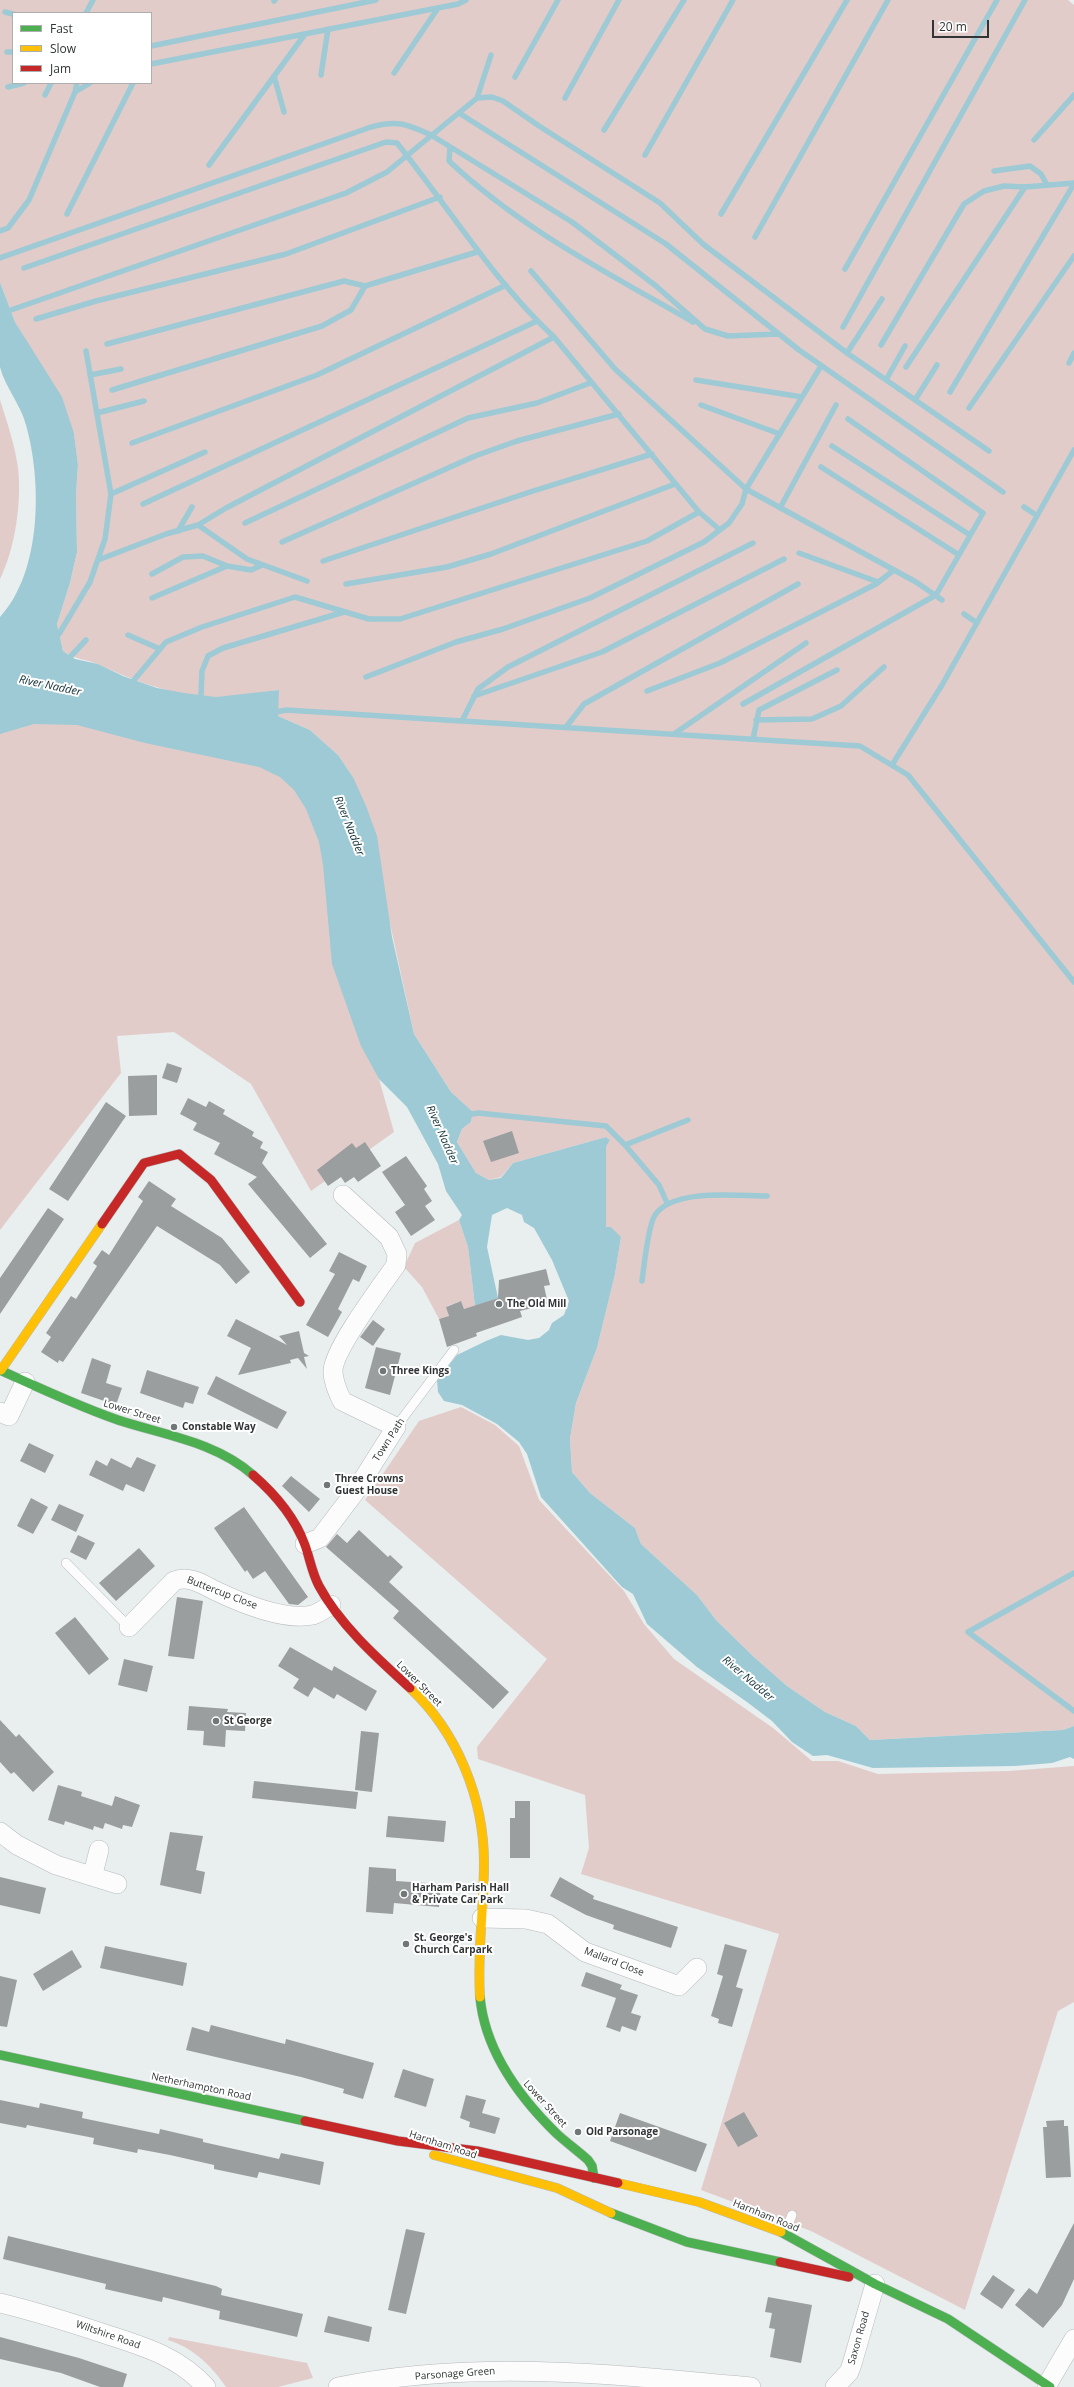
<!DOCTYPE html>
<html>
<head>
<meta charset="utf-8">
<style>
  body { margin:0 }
  #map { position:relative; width:1074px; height:2387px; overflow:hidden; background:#e9eeef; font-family:"Open Sans",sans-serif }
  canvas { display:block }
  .legend { position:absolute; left:12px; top:12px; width:140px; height:72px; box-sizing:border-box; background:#fff; border:1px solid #adaeaf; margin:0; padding:5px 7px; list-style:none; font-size:12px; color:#313536 }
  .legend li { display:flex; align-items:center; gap:8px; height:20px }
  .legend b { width:20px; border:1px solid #adaeaf }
  .scale { position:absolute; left:932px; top:20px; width:57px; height:18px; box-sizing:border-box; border:2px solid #313536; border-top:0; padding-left:5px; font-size:12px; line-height:14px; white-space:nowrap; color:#313536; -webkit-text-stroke:3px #fff; paint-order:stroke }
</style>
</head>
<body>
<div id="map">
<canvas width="1074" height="2387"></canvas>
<ul class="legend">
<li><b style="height:5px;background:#4caf50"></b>Fast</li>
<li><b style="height:5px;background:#ffc107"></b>Slow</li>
<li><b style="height:5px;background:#c62828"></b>Jam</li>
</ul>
<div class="scale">20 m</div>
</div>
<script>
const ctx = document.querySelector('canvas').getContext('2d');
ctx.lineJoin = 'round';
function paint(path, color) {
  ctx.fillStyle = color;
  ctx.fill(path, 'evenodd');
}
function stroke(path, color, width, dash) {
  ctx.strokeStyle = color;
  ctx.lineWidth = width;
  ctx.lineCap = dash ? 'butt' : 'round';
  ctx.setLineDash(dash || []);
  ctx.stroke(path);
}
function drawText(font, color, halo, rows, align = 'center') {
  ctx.font = font + ' "Open Sans",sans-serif';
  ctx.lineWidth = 4;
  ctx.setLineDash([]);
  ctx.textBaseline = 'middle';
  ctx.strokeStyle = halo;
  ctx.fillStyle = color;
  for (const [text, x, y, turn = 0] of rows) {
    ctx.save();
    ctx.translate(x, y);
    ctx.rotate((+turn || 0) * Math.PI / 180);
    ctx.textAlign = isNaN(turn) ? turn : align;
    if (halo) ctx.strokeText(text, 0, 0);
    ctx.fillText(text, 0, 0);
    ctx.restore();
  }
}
const green = new Path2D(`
  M 0,0 L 1068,0 L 1074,5 L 1074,1726 L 1063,1730 L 870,1740 L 856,1726 L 825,1712 L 787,1686 L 754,1657 L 716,1620 L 697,1595 L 641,1544 L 635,1528 L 590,1493 L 572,1472 L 570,1439 L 576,1403 L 597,1348 L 615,1274 L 621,1237 L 606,1227 L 606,1147 L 610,1140 L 606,1137 L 513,1163 L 501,1177 L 489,1180 L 476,1173 L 457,1142 L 462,1129 L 471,1122 L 473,1112 L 451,1092 L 414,1034 L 386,905 L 353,777 L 338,755 L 310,730 L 278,716 L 278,690 C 258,693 238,696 217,697 C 179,698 134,681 100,665 C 86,659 76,660 63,651 L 57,624 L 70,583 L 77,552 L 76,494 L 78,465 L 74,433 L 32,351 L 15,322 L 0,282 ZM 13,13 L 151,13 L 151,83 L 13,83 Z
  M 0,400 C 7,422 15,445 18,468 C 22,502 15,549 0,579 Z
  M 0,709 L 249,750 L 308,788 L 379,1079 L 394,1132 L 311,1191 L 251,1084 L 174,1032 L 117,1036 L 121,1073 L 0,1230 Z
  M 459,1220 L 468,1247 L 475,1306 L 464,1309 L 461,1301 L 447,1306 L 449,1316 L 439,1319 L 422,1287 L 404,1267 L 415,1243 Z
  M 461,1407 L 495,1425 L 519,1446 L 539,1500 L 624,1591 L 644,1624 L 674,1659 L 773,1728 L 812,1761 L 838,1761 L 878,1774 L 1009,1771 L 1074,1766 L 1074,2002 L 1058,2011 L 965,2310 L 811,2231 L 701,2190 L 779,1934 L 581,1874 L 589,1848 L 585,1795 L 478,1759 L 477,1747 L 547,1659 L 365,1500 L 419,1421 Z
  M 169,2337 L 307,2363 L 313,2378 L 278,2387 L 226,2387 C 212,2366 192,2347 168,2340 Z`);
const water = new Path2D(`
  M 0,282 L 15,322 L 62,397 L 74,433 L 78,465 L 76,494 L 77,552 L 70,583 L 57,624 L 63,651 L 75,659 L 98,664 L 123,676 L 157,688 L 184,693 L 216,697 L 279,690 L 278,716 L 310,730 L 338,755 L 353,777 L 366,806 L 377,836 L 392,937 L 414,1034 L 451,1092 L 473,1112 L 471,1122 L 462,1129 L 457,1142 L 476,1173 L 489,1180 L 501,1178 L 513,1163 L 606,1137 L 610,1140 L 606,1147 L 606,1227 L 611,1227 L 621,1237 L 615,1274 L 597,1348 L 576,1403 L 570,1439 L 572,1472 L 590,1493 L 635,1528 L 641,1544 L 697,1595 L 716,1620 L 754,1657 L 787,1686 L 825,1712 L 856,1726 L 870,1740 L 1063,1730 L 1074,1726 L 1074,1759 L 1070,1757 L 1052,1763 L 1015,1766 L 873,1768 L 827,1755 L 813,1756 L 792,1742 L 772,1721 L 747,1702 L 697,1667 L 647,1624 L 633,1594 L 622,1587 L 541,1497 L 527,1454 L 519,1442 L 497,1424 L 462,1405 L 444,1401 L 438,1392 L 437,1380 L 457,1355 L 486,1341 L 501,1335 L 528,1340 L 539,1338 L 549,1330 L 552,1323 L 564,1315 L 569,1301 L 552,1260 L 534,1228 L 524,1222 L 522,1215 L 507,1208 L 492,1215 L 487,1247 L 498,1298 L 475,1306 L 468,1247 L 459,1220 L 462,1215 L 446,1191 L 438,1164 L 407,1107 L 379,1079 L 361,1046 L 332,964 L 323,865 L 319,842 L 306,809 L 294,790 L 280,777 L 259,767 L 145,743 L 77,725 L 34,724 L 0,734 L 0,617 C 42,572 42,481 26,425 C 21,405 5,387 0,367 C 0,360 0,350 0,343 C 0,322 0,302 0,282 Z`);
const stream = new Path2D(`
  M 274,1 L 275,0
  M 5,12 L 13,14
  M 86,13 L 93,0
  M 151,46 L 376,0
  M 7,52 L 13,52
  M 151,64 L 458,4 L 466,0
  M 394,73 L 438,8
  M 321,75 L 328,29
  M 274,76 L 284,112
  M 515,77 L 558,0
  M 8,87 L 24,83
  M 75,92 L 77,83
  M 45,95 L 51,83
  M 477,98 L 491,55
  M 565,98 L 619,0
  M 459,113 L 666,244 L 799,350 L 1003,492
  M 604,130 L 684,0
  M 1034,140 L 1074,95
  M 450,147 L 449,161 C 521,229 608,273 693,322
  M 645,155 L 733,0
  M 209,165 L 305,34
  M 994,171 L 1030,166 L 1041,174 L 1047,185
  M 67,214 L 133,83
  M 721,214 L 847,0
  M 0,231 L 8,228 L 29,200 L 75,92 L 90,83
  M 755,237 L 888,0
  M 0,258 L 371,127 C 399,120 406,124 431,135 L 572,222 L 656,286 L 705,329 L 728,336 L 779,334
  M 24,268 L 386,142 L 397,143 C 449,208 493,280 554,337 L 699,512 L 720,530
  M 845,269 L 997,0
  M 531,271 L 615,369 L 746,489 L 821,366
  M 11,310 L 346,193 L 387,172 L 477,98 L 492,97 L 503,101 L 539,126 L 660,203 L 703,244 L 847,353 L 989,451
  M 36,319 L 96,301 L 286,254 L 440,197
  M 843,327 L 1025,0
  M 107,344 L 344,281 L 365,286 L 477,252
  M 881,345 L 964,204 L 984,191 L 1004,186 L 1025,187 L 1074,183
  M 847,353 L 882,299
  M 1069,363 L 1074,353
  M 906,367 L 1025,187
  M 90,375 L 121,369
  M 696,380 L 802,397
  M 886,380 L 905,346
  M 112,390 L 322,326 L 351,310 L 365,286
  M 950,392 L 1074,184
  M 915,400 L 937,365
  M 701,405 L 780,434
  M 969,408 L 1074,256
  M 97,413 L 144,401
  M 132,443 L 317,375 L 506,285
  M 832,446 L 970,535
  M 821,467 L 959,555
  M 111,494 L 205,452
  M 143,504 L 537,321
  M 1024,507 L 1033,513
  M 780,508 L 836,405
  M 245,523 L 468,418 L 537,403 L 590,383
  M 198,525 L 226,508 L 554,337
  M 178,531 L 192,507
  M 282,542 L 475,456 L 517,441 L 619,414
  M 799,553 L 878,582
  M 98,560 L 166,534 L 198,525 L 247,559 L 307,581
  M 323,561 L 530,492 L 652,454
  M 152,574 L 183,557 L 203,556 L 227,566 L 251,570 L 262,565
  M 346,584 L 447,567 L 491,554 L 675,484
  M 152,598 L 227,566
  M 964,614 L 977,623
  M 59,634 L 90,582 L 105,539 L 111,494 L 86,351
  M 128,635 L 160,649
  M 71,656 L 86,640
  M 366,677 L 456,642 L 503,629 L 590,598 L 704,542 L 729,523 L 742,504 L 746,489 L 916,582 L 942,600
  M 134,680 L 166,642 L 202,627 L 295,597 L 369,619 L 400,619 L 647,541 L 699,512
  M 647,691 L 720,663 L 876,584 L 894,570
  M 201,695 L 202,671 L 208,656 L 223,648 L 344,612
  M 474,696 L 602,652 L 784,559
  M 743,704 L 936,595 L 983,513 L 848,419
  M 271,713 L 286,710 L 860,746 L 908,775 L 1074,982
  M 756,720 L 812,719 L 841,706 L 884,667
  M 462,721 L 478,689 L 508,667 L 753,543
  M 566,727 L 584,704 L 798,584
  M 674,734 L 806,643
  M 753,739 L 759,710 L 837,670
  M 892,765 L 942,685 L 1074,450
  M 466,1115 L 478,1113 L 606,1126 L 625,1145 L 659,1185 L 667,1203
  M 625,1145 L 688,1120
  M 642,1281 C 644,1267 648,1225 655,1215 C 673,1188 738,1196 767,1196
  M 1074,1573 L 968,1632 L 1074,1711`);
const building = new Path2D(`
  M 167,1063 L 182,1068 L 177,1083 L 162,1078 Z
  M 157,1075 L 157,1115 L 129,1116 L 128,1076 Z
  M 188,1098 L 206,1107 L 209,1101 L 225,1110 L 223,1114 L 254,1132 L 252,1136 L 263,1142 L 260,1148 L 268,1152 L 262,1163 L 327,1244 L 310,1258 L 248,1184 L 257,1177 L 214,1154 L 220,1143 L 193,1130 L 197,1123 L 180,1114 Z
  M 106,1102 L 126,1116 L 68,1201 L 49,1189 Z
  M 512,1131 L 519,1153 L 491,1162 L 483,1141 Z
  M 365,1142 L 381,1166 L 358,1182 L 354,1177 L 345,1183 L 341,1177 L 328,1186 L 317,1170 L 352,1143 L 356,1148 Z
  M 406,1156 L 427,1186 L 424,1189 L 432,1201 L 425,1206 L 435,1220 L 411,1236 L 395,1212 L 405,1205 L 382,1172 Z
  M 149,1181 L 176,1199 L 171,1206 L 222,1238 L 250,1272 L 236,1284 L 220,1265 L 157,1226 L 63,1362 L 59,1360 L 58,1363 L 41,1352 L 51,1337 L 46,1333 L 71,1296 L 76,1299 L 97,1266 L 93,1263 L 102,1250 L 109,1255 L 143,1201 L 138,1197 Z
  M 48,1208 L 64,1219 L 0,1314 L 0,1278 Z
  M 339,1252 L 367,1266 L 359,1282 L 353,1279 L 338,1309 L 342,1312 L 328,1337 L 306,1325 L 335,1274 L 329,1271 Z
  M 546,1269 L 550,1285 L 544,1286 L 548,1304 L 520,1311 L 522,1317 L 476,1333 L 477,1336 L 447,1347 L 439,1319 L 449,1316 L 446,1307 L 461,1301 L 464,1309 L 498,1298 L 499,1280 Z
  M 236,1319 L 287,1345 L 279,1336 L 299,1331 L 304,1353 L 309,1356 L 304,1357 L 307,1369 L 298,1358 L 290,1360 L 291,1363 L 238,1375 L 251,1348 L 227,1336 Z
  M 373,1320 L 385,1329 L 373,1346 L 360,1337 Z
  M 376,1347 L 401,1353 L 390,1395 L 365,1388 Z
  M 92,1358 L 111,1365 L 106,1383 L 122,1388 L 116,1405 L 81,1393 Z
  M 147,1370 L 199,1387 L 193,1404 L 185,1402 L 183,1408 L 140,1393 Z
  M 216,1376 L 287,1412 L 277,1429 L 207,1394 Z
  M 29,1443 L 54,1455 L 45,1473 L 20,1461 Z
  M 137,1457 L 156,1465 L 144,1492 L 126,1484 L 123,1491 L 89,1475 L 96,1460 L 107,1466 L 111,1458 L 131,1468 Z
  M 291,1476 L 320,1499 L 309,1512 L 282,1486 Z
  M 31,1498 L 48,1507 L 33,1534 L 17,1526 Z
  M 59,1504 L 84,1515 L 76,1532 L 51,1520 Z
  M 244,1507 L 308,1597 L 298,1605 L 289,1604 L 265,1571 L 253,1579 L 247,1570 L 245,1572 L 214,1528 Z
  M 359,1530 L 388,1557 L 390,1555 L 403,1567 L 389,1582 L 509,1692 L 493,1709 L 393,1618 L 399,1611 L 326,1547 L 337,1534 L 347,1543 Z
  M 78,1535 L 95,1543 L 86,1560 L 70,1552 Z
  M 139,1548 L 155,1566 L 116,1601 L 99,1583 Z
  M 177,1597 L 203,1601 L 194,1659 L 168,1656 Z
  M 75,1617 L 109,1659 L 89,1675 L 55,1633 Z
  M 290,1647 L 332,1671 L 334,1666 L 377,1691 L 366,1711 L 337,1694 L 334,1699 L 314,1687 L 308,1697 L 293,1688 L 299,1679 L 278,1666 Z
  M 124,1659 L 153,1666 L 147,1692 L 118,1685 Z
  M 189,1706 L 228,1709 L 227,1712 L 246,1713 L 245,1731 L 226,1730 L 225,1747 L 203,1745 L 204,1731 L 187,1730 Z
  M 0,1720 L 16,1737 L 19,1734 L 54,1772 L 33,1792 L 14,1772 L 11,1774 L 0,1762 Z
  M 361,1731 L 379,1733 L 372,1792 L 355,1790 Z
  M 254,1781 L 358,1792 L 356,1809 L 252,1798 Z
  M 58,1785 L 82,1792 L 81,1796 L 112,1806 L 115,1796 L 140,1805 L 132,1827 L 123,1825 L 122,1829 L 105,1823 L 103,1829 L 94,1826 L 93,1830 L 65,1821 L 64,1825 L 48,1820 Z
  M 515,1801 L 530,1801 L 530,1858 L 510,1858 L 510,1818 L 515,1818 Z
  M 388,1816 L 446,1821 L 444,1842 L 386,1837 Z
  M 170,1832 L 203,1836 L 196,1870 L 205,1872 L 201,1894 L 160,1885 Z
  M 369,1867 L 396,1869 L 396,1881 L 441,1884 L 439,1907 L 394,1903 L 393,1914 L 366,1912 Z
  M 0,1877 L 46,1888 L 40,1914 L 0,1905 Z
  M 560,1877 L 594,1896 L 593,1899 L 678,1927 L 671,1948 L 613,1929 L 614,1925 L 586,1915 L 550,1896 Z
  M 725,1944 L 747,1950 L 736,1987 L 743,1989 L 732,2027 L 718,2023 L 719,2019 L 711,2016 L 723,1976 L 717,1974 Z
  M 105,1946 L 187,1963 L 183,1986 L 100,1968 Z
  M 72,1950 L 82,1967 L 43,1991 L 33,1974 Z
  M 586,1972 L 622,1985 L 620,1989 L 638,1995 L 631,2013 L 641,2016 L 636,2031 L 622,2026 L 620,2032 L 606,2027 L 616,1998 L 581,1986 Z
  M 0,1976 L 17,1980 L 7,2027 L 0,2026 Z
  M 211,2025 L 285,2044 L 286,2039 L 374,2063 L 363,2099 L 343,2093 L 344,2089 L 301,2077 L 186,2050 L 192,2027 L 209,2032 Z
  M 403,2069 L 434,2079 L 426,2107 L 394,2097 Z
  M 466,2095 L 486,2100 L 482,2113 L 500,2118 L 495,2134 L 469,2127 L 470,2122 L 460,2118 Z
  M 0,2100 L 39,2108 L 40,2103 L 83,2112 L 82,2118 L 159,2134 L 160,2129 L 203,2139 L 203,2142 L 279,2159 L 281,2153 L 324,2162 L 320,2185 L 259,2172 L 257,2178 L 214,2169 L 214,2165 L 170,2155 L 138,2149 L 137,2153 L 93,2144 L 94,2138 L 27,2125 L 26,2128 L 0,2123 Z
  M 744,2112 L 758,2136 L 738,2147 L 724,2123 Z
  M 620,2113 L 707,2144 L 696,2172 L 610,2141 Z
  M 1064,2120 L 1064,2126 L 1068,2126 L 1071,2177 L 1046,2178 L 1043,2127 L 1047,2127 L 1046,2121 Z
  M 1074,2223 L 1074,2279 L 1062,2305 L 1043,2328 L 1015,2305 L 1029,2288 L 1037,2294 Z
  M 406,2229 L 425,2233 L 406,2314 L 388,2310 Z
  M 8,2236 L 216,2286 L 222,2289 L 221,2295 L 303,2314 L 297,2337 L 219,2319 L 220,2311 L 163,2297 L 162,2302 L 105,2289 L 106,2284 L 3,2259 Z
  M 993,2275 L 1015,2290 L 1002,2309 L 980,2294 Z
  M 768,2297 L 812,2305 L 801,2363 L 770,2357 L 775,2329 L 769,2328 L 772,2313 L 765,2312 Z
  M 328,2316 L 372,2327 L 369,2342 L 324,2332 Z
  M 0,2337 L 79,2358 L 127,2374 L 123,2387 L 100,2387 L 61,2373 L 0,2359 Z`);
const lane = new Path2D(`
  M 396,1427 L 454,1350
  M 66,1563 L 129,1627
  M 785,2233 L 792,2215`);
const street = new Path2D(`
  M 0,1412 L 9,1416 L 25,1382
  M 305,1544 L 320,1538 L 355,1492 L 396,1427 L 342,1401 C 338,1392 333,1382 333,1371 C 333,1350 382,1285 396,1265 L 397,1254 L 389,1237 L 343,1195
  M 129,1627 L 174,1581 C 189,1575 202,1584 216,1591 C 241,1603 285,1621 313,1615 C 319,1613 326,1608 331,1605
  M 0,1832 L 17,1845 L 56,1865 L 117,1884
  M 93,1874 L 99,1850
  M 482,1918 L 526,1919 L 548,1924 L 585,1952 L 679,1986 L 697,1968
  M 0,2303 C 37,2312 72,2323 108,2335 C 145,2347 179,2357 206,2387
  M 1047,2385 L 1074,2339
  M 338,2387 C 473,2359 614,2374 751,2387
  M 835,2387 L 849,2372 L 852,2364 L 875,2284`);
const fast = new Path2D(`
  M 0,1370 C 39,1388 78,1406 118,1420 C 164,1435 216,1442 253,1475
  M 480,1997 C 485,2051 519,2097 557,2134 C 567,2143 578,2151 588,2160 L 592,2166 L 594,2178
  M 0,2055 L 305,2121
  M 611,2213 L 687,2242 L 780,2262
  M 781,2232 L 875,2284 L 948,2319 L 1050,2387`);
const slow = new Path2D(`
  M 1,1370 L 102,1224
  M 410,1688 C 457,1732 484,1798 484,1863 C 484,1908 477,1952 480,1997
  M 434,2155 L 557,2188 L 611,2213
  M 618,2183 L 699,2202 L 781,2232`);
const jam = new Path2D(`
  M 102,1224 L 144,1163 L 179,1154 L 211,1180 L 300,1302
  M 253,1475 C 275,1494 295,1518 305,1545 C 310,1559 312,1573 319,1586 C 340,1625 377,1658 410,1688
  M 305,2121 L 398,2141 L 477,2151 L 618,2183
  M 780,2262 L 849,2277`);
const markers = [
  [499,1304,4,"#717677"],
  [383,1371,4,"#717677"],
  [174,1427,4,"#717677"],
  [327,1485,4,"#717677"],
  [216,1721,4,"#717677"],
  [404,1894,4,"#717677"],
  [406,1944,4,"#717677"],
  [578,2132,4,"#717677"]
];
const poiNames = [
  ["The Old Mill",507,1304],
  ["Three Kings",391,1371],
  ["Constable Way",182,1427],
  ["Three Crowns",335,1479],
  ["Guest House",335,1491],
  ["St George",224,1721],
  ["Harham Parish Hall",412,1888],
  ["& Private Car Park",412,1900],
  ["St. George's",414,1938],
  ["Church Carpark",414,1950],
  ["Old Parsonage",586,2132]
];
const streetNames = [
  ["Lower Street",132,1412,17],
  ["Town Path",389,1440,-57],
  ["Buttercup Close",222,1593,21],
  ["Lower Street",419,1684,45],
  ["Mallard Close",614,1962,21],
  ["Netherhampton Road",201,2087,12],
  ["Lower Street",545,2104,48],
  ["Harnham Road",443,2145,18],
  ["Harnham Road",766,2216,22],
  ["Wiltshire Road",108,2335,19],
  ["Saxon Road",859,2338,-74],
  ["Parsonage Green",455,2374,-4]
];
const waterNames = [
  ["River Nadder",50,686,12],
  ["River Nadder",349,826,68],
  ["River Nadder",442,1135,66],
  ["River Nadder",748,1679,40]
];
paint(green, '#e2ccca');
paint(water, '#9dcad4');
stroke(stream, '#9dcad4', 5.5);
paint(building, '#9a9e9f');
stroke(lane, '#b6babb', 10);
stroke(street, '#b6babb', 20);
stroke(fast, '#b6babb', 10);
stroke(slow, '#b6babb', 10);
stroke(jam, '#b6babb', 10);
stroke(lane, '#fcfcfd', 9);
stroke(street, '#fcfcfd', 19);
stroke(fast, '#4caf50', 9);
stroke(slow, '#ffc107', 9);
stroke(jam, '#c62828', 9);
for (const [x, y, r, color] of markers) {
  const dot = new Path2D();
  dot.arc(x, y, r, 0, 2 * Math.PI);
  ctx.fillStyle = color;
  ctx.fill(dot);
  stroke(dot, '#fff', 1.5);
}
drawText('bold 10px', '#313536', '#fff', poiNames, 'left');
drawText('10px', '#313536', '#fff', streetNames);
drawText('italic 11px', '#102f36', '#fff', waterNames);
</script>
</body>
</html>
